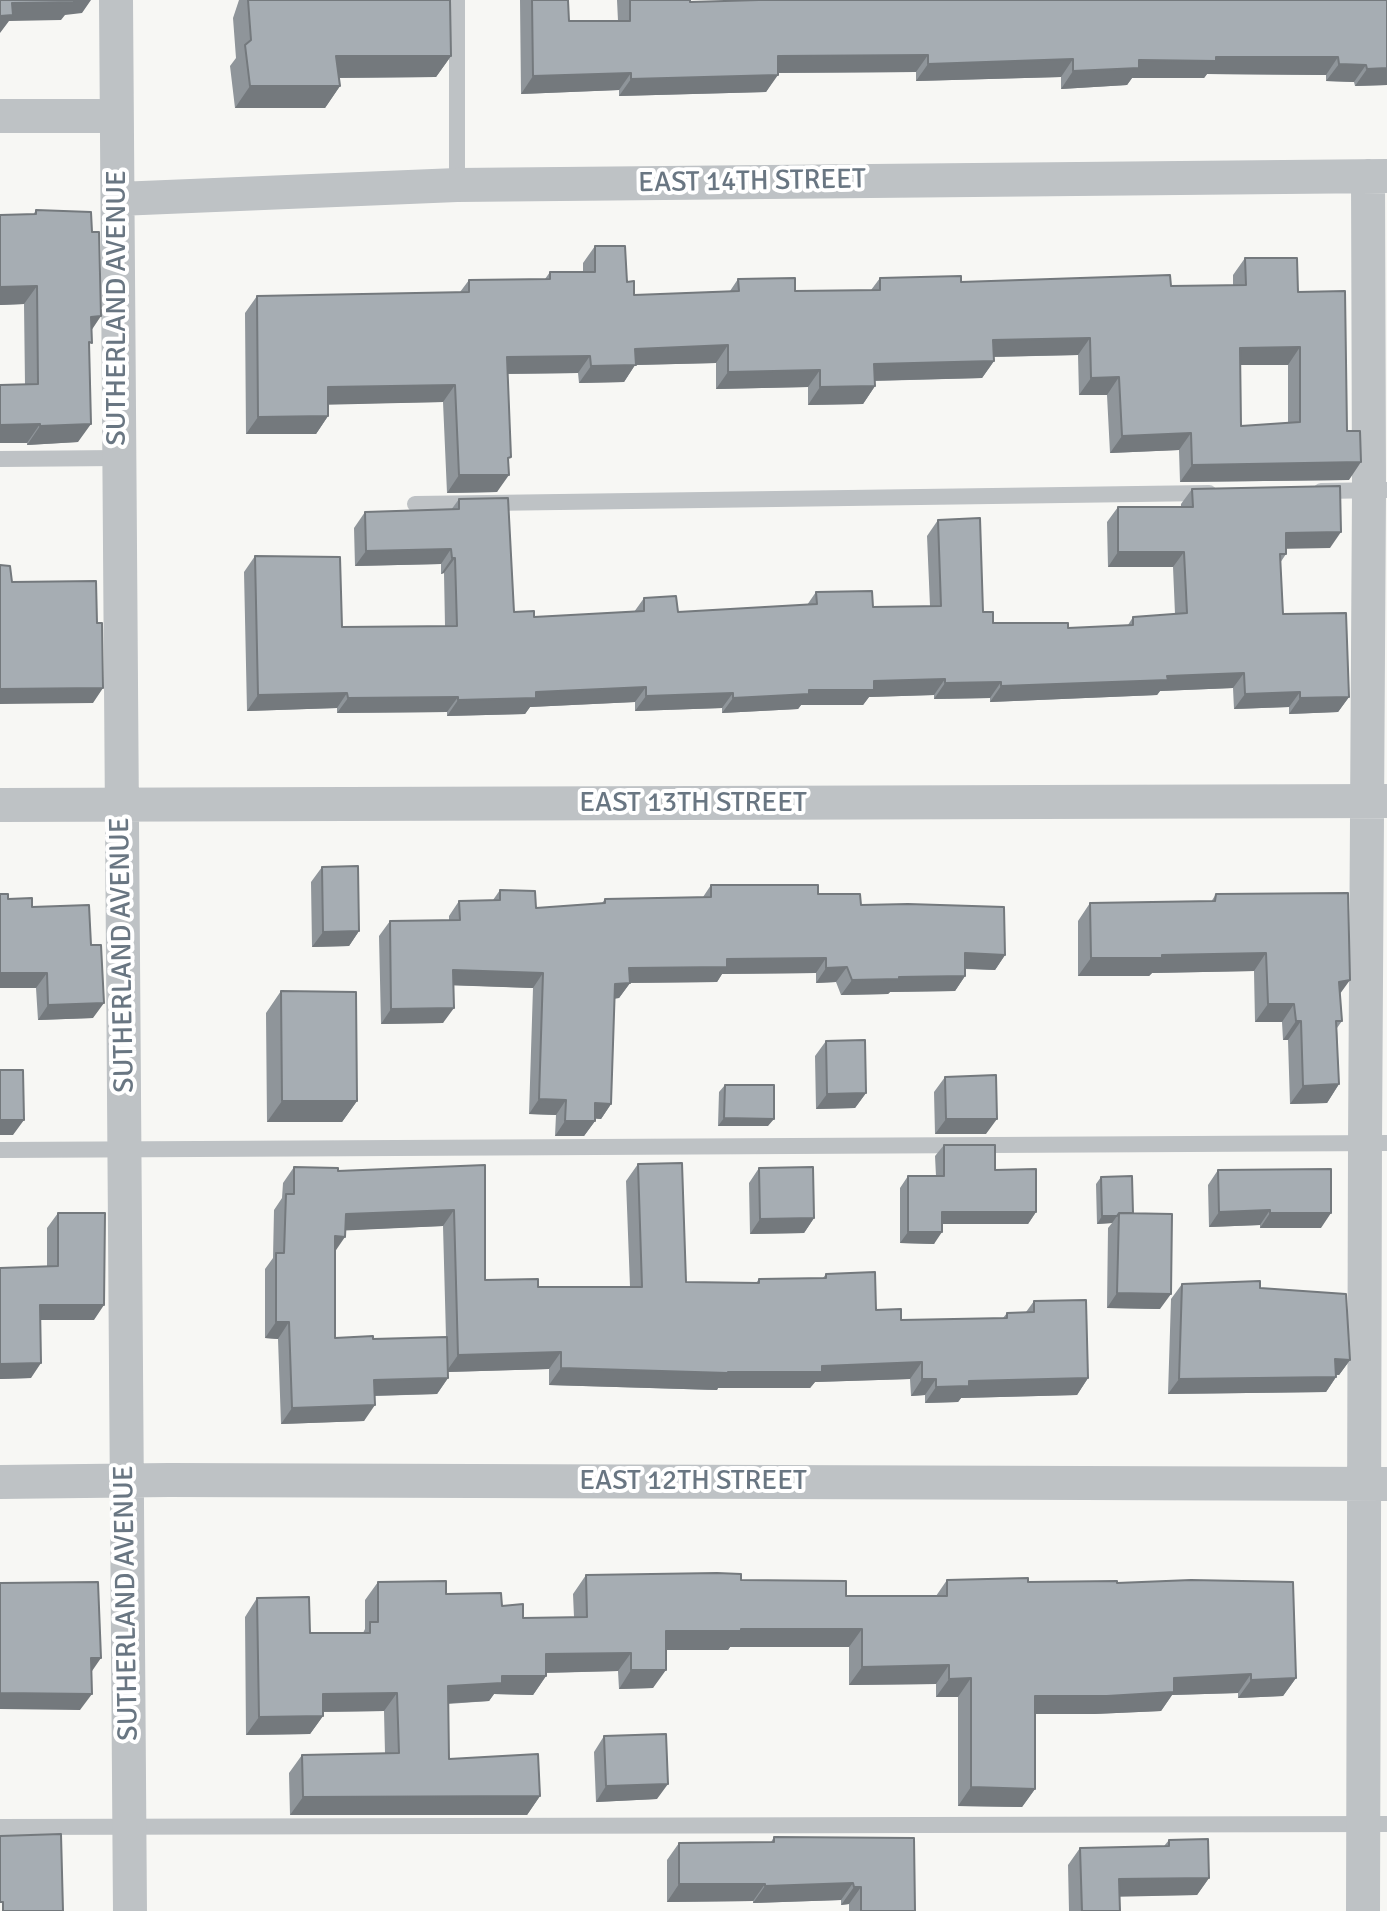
<!DOCTYPE html>
<html>
<head>
<meta charset="utf-8">
<style>
  body { margin:0 }
  canvas { display:block; background:#f7f7f4 }
</style>
</head>
<body>
<canvas width="1387" height="1911"></canvas>
<script>
const ctx = document.querySelector('canvas').getContext('2d');
ctx.lineJoin = 'round';
function stroke(path, color, width, dash) {
  ctx.strokeStyle = color;
  ctx.lineWidth = width;
  ctx.lineCap = dash ? 'butt' : 'round';
  ctx.setLineDash(dash || []);
  ctx.stroke(path);
}
function paint(path, color) {
  ctx.fillStyle = color;
  ctx.fill(path, 'evenodd');
}
function drawText(font, color, halo, rows, align = 'center') {
  ctx.font = font + ' Signika,sans-serif';
  ctx.lineWidth = 8;
  ctx.setLineDash([]);
  ctx.textBaseline = 'middle';
  ctx.strokeStyle = halo;
  ctx.fillStyle = color;
  for (const [text, x, y, turn = 0] of rows) {
    ctx.save();
    ctx.translate(x, y);
    ctx.rotate((+turn || 0) * Math.PI / 180);
    ctx.textAlign = isNaN(turn) ? turn : align;
    if (halo) ctx.strokeText(text, 0, 0);
    ctx.fillText(text, 0, 0);
    ctx.restore();
  }
}
const lane = new Path2D(`
  M 457,185 L 457,0
  M 0,459 L 119,458
  M 1321,491 L 1387,490
  M 415,504 L 1209,493
  M 0,1150 L 1387,1143
  M 0,1827 L 1387,1824`);
const street = new Path2D(`
  M 116,0 L 130,1911
  M 0,116 L 116,116
  M 118,199 L 457,185 L 1387,176
  M 0,805 L 1387,801
  M 0,1482 L 169,1480 L 1387,1484
  M 1363,1911 L 1365,1143 L 1369,490 L 1368,176`);
const wall = new Path2D(`
  M 239,0 L 450,0 L 451,56 L 436,77 L 339,78 L 340,86 L 325,108 L 235,108 L 230,66 L 236,58 L 233,18 Z
  M 520,0 L 568,0 L 569,21 L 618,21 L 617,0 L 690,0 L 690,2 L 1387,0 L 1387,85 L 1355,86 L 1354,82 L 1326,81 L 1326,75 L 1207,74 L 1204,78 L 1132,78 L 1127,85 L 1061,89 L 1061,77 L 916,81 L 916,72 L 778,73 L 766,92 L 619,96 L 619,90 L 521,94 Z
  M 36,210 L 91,330 L 78,442 L 27,445 L 27,443 L 0,443 L 0,385 L 25,385 L 24,304 L 0,305 L 0,215 L 33,215 Z
  M 595,246 L 627,282 L 634,295 L 730,291 L 738,279 L 795,291 L 871,290 L 880,278 L 961,282 L 1171,286 L 1233,285 L 1233,275 L 1245,258 L 1298,292 L 1347,431 L 1349,480 L 1180,482 L 1179,450 L 1110,453 L 1107,395 L 1079,395 L 1078,355 L 994,357 L 994,361 L 982,378 L 874,381 L 875,386 L 863,404 L 808,405 L 808,387 L 716,389 L 716,363 L 635,365 L 624,382 L 579,383 L 578,373 L 508,374 L 508,462 L 497,492 L 447,493 L 443,402 L 328,404 L 328,416 L 316,434 L 246,434 L 245,313 L 257,296 L 460,292 L 469,280 L 545,279 L 550,272 L 583,272 L 583,263 ZM 1240,365 L 1288,365 L 1288,423 L 1241,426 Z
  M 1192,489 L 1330,548 L 1286,548 L 1286,554 L 1280,563 L 1283,614 L 1349,697 L 1338,712 L 1289,714 L 1289,707 L 1234,709 L 1233,688 L 1160,691 L 1157,695 L 990,702 L 990,698 L 934,699 L 934,695 L 869,697 L 863,705 L 801,705 L 798,709 L 722,713 L 722,708 L 635,711 L 635,702 L 530,707 L 525,714 L 447,716 L 447,712 L 337,713 L 337,708 L 247,711 L 244,572 L 255,556 L 342,627 L 445,626 L 444,573 L 441,574 L 441,564 L 355,566 L 354,528 L 365,512 L 451,510 L 459,499 L 514,612 L 534,617 L 634,612 L 644,598 L 678,612 L 807,605 L 816,592 L 873,607 L 930,606 L 927,536 L 938,520 L 983,612 L 993,623 L 1068,628 L 1128,625 L 1133,617 L 1175,614 L 1173,567 L 1108,567 L 1107,522 L 1118,507 L 1181,507 L 1181,504 Z
  M 322,867 L 359,931 L 349,946 L 312,947 L 311,882 Z
  M 711,885 L 818,894 L 861,905 L 1005,955 L 995,970 L 965,969 L 965,976 L 955,991 L 890,992 L 888,994 L 841,995 L 836,982 L 816,983 L 816,973 L 722,974 L 717,982 L 630,983 L 619,998 L 614,999 L 611,1104 L 601,1119 L 595,1118 L 595,1121 L 584,1136 L 555,1136 L 556,1115 L 529,1114 L 533,988 L 453,985 L 443,1023 L 381,1024 L 379,936 L 390,921 L 449,920 L 449,916 L 459,901 L 493,900 L 500,890 L 536,908 L 602,903 L 605,899 L 703,897 Z
  M 1216,894 L 1340,994 L 1342,1021 L 1337,1028 L 1339,1084 L 1327,1103 L 1290,1104 L 1288,1040 L 1283,1040 L 1282,1022 L 1255,1022 L 1254,971 L 1152,973 L 1149,976 L 1078,976 L 1078,921 L 1090,903 L 1211,902 Z
  M 8,899 L 32,907 L 93,1018 L 38,1020 L 36,988 Z
  M 281,991 L 357,1101 L 342,1122 L 267,1122 L 266,1013 Z
  M 826,1041 L 866,1093 L 855,1108 L 816,1109 L 815,1056 Z
  M 945,1077 L 986,1134 L 935,1134 L 934,1092 Z
  M 725,1085 L 768,1126 L 718,1126 L 719,1092 Z
  M 944,1145 L 995,1170 L 1036,1212 L 1028,1224 L 942,1224 L 934,1244 L 900,1243 L 900,1188 L 908,1176 L 936,1176 L 935,1156 Z
  M 638,1164 L 686,1282 L 756,1283 L 759,1279 L 823,1278 L 826,1274 L 876,1310 L 901,1320 L 1003,1318 L 1007,1313 L 1026,1312 L 1034,1301 L 1088,1378 L 1077,1395 L 961,1398 L 958,1402 L 925,1403 L 925,1395 L 911,1396 L 910,1379 L 815,1382 L 810,1388 L 718,1388 L 717,1390 L 549,1385 L 549,1369 L 448,1372 L 448,1378 L 437,1394 L 375,1396 L 364,1421 L 281,1424 L 278,1339 L 265,1338 L 265,1269 L 273,1258 L 274,1210 L 282,1198 L 283,1183 L 294,1167 L 338,1171 L 485,1165 L 485,1280 L 538,1287 L 630,1287 L 626,1181 ZM 443,1226 L 446,1337 L 373,1339 L 335,1338 L 335,1252 L 345,1230 Z
  M 759,1168 L 814,1218 L 804,1233 L 750,1234 L 749,1183 Z
  M 1218,1170 L 1321,1228 L 1260,1228 L 1260,1225 L 1209,1227 L 1208,1185 Z
  M 1101,1177 L 1133,1213 L 1160,1309 L 1107,1308 L 1108,1228 L 1112,1223 L 1097,1224 L 1096,1184 Z
  M 58,1213 L 94,1320 L 40,1320 L 31,1378 L 0,1379 L 0,1268 L 47,1267 L 47,1228 Z
  M 1182,1284 L 1260,1288 L 1350,1360 L 1339,1375 L 1336,1375 L 1336,1377 L 1326,1392 L 1168,1394 L 1171,1299 Z
  M 586,1575 L 741,1580 L 846,1596 L 936,1596 L 947,1580 L 1117,1583 L 1296,1678 L 1283,1696 L 1238,1698 L 1238,1693 L 1172,1695 L 1161,1711 L 1094,1714 L 1035,1714 L 1035,1789 L 1022,1807 L 958,1806 L 958,1697 L 936,1697 L 936,1684 L 849,1685 L 849,1647 L 730,1647 L 728,1650 L 666,1650 L 653,1688 L 619,1689 L 618,1671 L 546,1673 L 546,1676 L 533,1695 L 494,1694 L 489,1701 L 448,1704 L 449,1759 L 540,1796 L 527,1815 L 290,1815 L 289,1773 L 302,1755 L 385,1753 L 384,1711 L 323,1712 L 323,1716 L 310,1734 L 246,1735 L 245,1617 L 257,1598 L 310,1633 L 363,1633 L 365,1629 L 365,1600 L 378,1582 L 502,1606 L 523,1618 L 574,1617 L 573,1594 Z
  M 604,1736 L 657,1799 L 596,1802 L 594,1752 Z
  M 774,1837 L 915,1911 L 849,1911 L 849,1904 L 841,1905 L 841,1900 L 753,1903 L 753,1901 L 667,1902 L 667,1860 L 679,1843 L 771,1842 Z
  M 1169,1840 L 1209,1878 L 1197,1895 L 1119,1896 L 1120,1911 L 1069,1911 L 1068,1865 L 1080,1848 L 1164,1846 Z`);
const shadedWall = new Path2D(`
  M 72,0 L 91,0 L 82,13 L 65,15 L 61,20 L 9,21 L 0,33 L 0,16 L 12,3 Z
  M 928,55 L 916,72 L 765,73 L 778,56 Z
  M 336,56 L 451,56 L 436,77 L 321,78 Z
  M 1216,57 L 1338,57 L 1326,75 L 1207,74 L 1204,78 L 1132,78 L 1127,85 L 1061,89 L 1073,71 L 1139,60 Z
  M 1073,59 L 1061,77 L 916,81 L 928,64 Z
  M 1339,64 L 1366,65 L 1354,82 L 1326,81 Z
  M 1387,68 L 1387,85 L 1355,86 L 1367,69 Z
  M 631,73 L 619,90 L 521,94 L 533,76 Z
  M 778,75 L 766,92 L 619,96 L 631,79 Z
  M 250,86 L 340,86 L 325,108 L 235,108 Z
  M 37,286 L 24,304 L 0,305 L 0,287 Z
  M 101,316 L 89,334 L 91,317 Z
  M 1090,338 L 1078,355 L 981,357 L 993,340 Z
  M 728,345 L 716,363 L 635,365 L 624,382 L 579,383 L 591,366 L 635,349 Z
  M 1300,347 L 1288,365 L 1228,365 L 1240,348 Z
  M 590,356 L 578,373 L 495,374 L 507,357 Z
  M 994,361 L 982,378 L 862,381 L 874,364 Z
  M 820,370 L 808,387 L 716,389 L 728,372 Z
  M 1119,377 L 1107,395 L 1079,395 L 1091,378 Z
  M 455,385 L 443,402 L 316,405 L 328,387 Z
  M 875,386 L 863,404 L 808,405 L 820,387 Z
  M 328,416 L 316,434 L 246,434 L 258,417 Z
  M 40,424 L 27,443 L 0,443 L 0,425 Z
  M 91,424 L 78,442 L 27,445 L 40,426 Z
  M 1191,433 L 1179,450 L 1110,453 L 1122,436 Z
  M 1361,462 L 1349,480 L 1180,482 L 1192,465 Z
  M 459,475 L 509,475 L 497,492 L 447,493 Z
  M 1341,532 L 1330,548 L 1275,549 L 1286,533 Z
  M 451,549 L 441,564 L 355,566 L 366,551 Z
  M 1118,552 L 1184,552 L 1173,567 L 1108,567 Z
  M 452,558 L 455,558 L 444,573 L 441,574 Z
  M 1244,673 L 1233,688 L 1160,691 L 1157,695 L 990,702 L 1001,686 L 1167,676 Z
  M 945,679 L 934,695 L 869,697 L 863,705 L 801,705 L 798,709 L 722,713 L 733,698 L 874,681 Z
  M 1001,682 L 990,698 L 934,699 L 945,683 Z
  M 646,687 L 635,702 L 530,707 L 525,714 L 447,716 L 458,700 L 536,692 Z
  M 103,688 L 93,703 L 0,704 L 0,689 Z
  M 1300,692 L 1289,707 L 1234,709 L 1245,694 Z
  M 347,693 L 337,708 L 247,711 L 258,695 Z
  M 733,693 L 722,708 L 635,711 L 646,696 Z
  M 458,697 L 447,712 L 337,713 L 348,698 Z
  M 1349,697 L 1338,712 L 1289,714 L 1300,698 Z
  M 359,931 L 349,946 L 312,947 L 323,932 Z
  M 965,953 L 1005,955 L 995,970 L 954,968 Z
  M 1266,953 L 1254,971 L 1152,973 L 1149,976 L 1078,976 L 1091,958 L 1162,955 Z
  M 826,958 L 816,973 L 722,974 L 717,982 L 619,983 L 629,968 L 727,959 Z
  M 847,967 L 836,982 L 816,983 L 826,968 Z
  M 453,970 L 543,973 L 533,988 L 443,985 Z
  M 0,973 L 47,973 L 36,988 L 0,988 Z
  M 965,976 L 955,991 L 890,992 L 888,994 L 841,995 L 852,980 L 899,977 Z
  M 1350,980 L 1337,998 L 1339,982 Z
  M 630,983 L 619,998 L 604,999 L 615,984 Z
  M 104,1003 L 93,1018 L 38,1020 L 48,1005 Z
  M 1268,1004 L 1294,1004 L 1282,1022 L 1255,1022 Z
  M 454,1008 L 443,1023 L 381,1024 L 391,1009 Z
  M 1296,1021 L 1301,1021 L 1288,1040 L 1283,1040 Z
  M 1339,1084 L 1327,1103 L 1290,1104 L 1303,1086 Z
  M 866,1093 L 855,1108 L 816,1109 L 827,1094 Z
  M 539,1099 L 566,1100 L 556,1115 L 529,1114 Z
  M 282,1101 L 357,1101 L 342,1122 L 267,1122 Z
  M 595,1103 L 611,1104 L 601,1119 L 585,1118 Z
  M 724,1118 L 774,1119 L 768,1126 L 718,1126 Z
  M 946,1119 L 997,1119 L 986,1134 L 935,1134 Z
  M 0,1120 L 24,1120 L 13,1135 L 0,1135 Z
  M 565,1121 L 595,1121 L 584,1136 L 555,1136 Z
  M 454,1210 L 443,1226 L 334,1231 L 346,1214 Z
  M 1270,1210 L 1260,1225 L 1209,1227 L 1219,1212 Z
  M 942,1212 L 1036,1212 L 1028,1224 L 934,1224 Z
  M 1270,1213 L 1331,1213 L 1321,1228 L 1260,1228 Z
  M 1102,1216 L 1117,1216 L 1112,1223 L 1097,1224 Z
  M 814,1218 L 804,1233 L 750,1234 L 760,1219 Z
  M 908,1232 L 942,1232 L 934,1244 L 900,1243 Z
  M 335,1236 L 345,1237 L 334,1253 Z
  M 1117,1293 L 1171,1294 L 1160,1309 L 1107,1308 Z
  M 40,1305 L 104,1305 L 94,1320 L 29,1320 Z
  M 276,1322 L 289,1322 L 278,1339 L 265,1338 Z
  M 561,1352 L 549,1369 L 446,1372 L 458,1355 Z
  M 1335,1359 L 1350,1360 L 1339,1375 L 1324,1374 Z
  M 922,1362 L 910,1379 L 815,1382 L 810,1388 L 718,1388 L 717,1390 L 549,1385 L 561,1368 L 728,1372 L 822,1366 Z
  M 41,1363 L 31,1378 L 0,1379 L 0,1364 Z
  M 1336,1377 L 1326,1392 L 1168,1394 L 1179,1379 Z
  M 448,1378 L 437,1394 L 363,1396 L 374,1380 Z
  M 1088,1378 L 1077,1395 L 961,1398 L 958,1402 L 925,1403 L 936,1387 L 969,1381 Z
  M 922,1379 L 936,1379 L 925,1395 L 911,1396 Z
  M 375,1405 L 364,1421 L 281,1424 L 292,1408 Z
  M 741,1629 L 862,1629 L 849,1647 L 730,1647 L 728,1650 L 653,1650 L 666,1631 Z
  M 631,1653 L 618,1671 L 533,1673 L 546,1654 Z
  M 91,1658 L 101,1658 L 90,1674 Z
  M 949,1665 L 936,1684 L 849,1685 L 862,1667 Z
  M 631,1670 L 666,1670 L 653,1688 L 619,1689 Z
  M 1251,1674 L 1238,1693 L 1172,1695 L 1161,1711 L 1094,1714 L 1022,1714 L 1035,1696 L 1174,1678 Z
  M 502,1676 L 546,1676 L 533,1695 L 494,1694 L 489,1701 L 435,1704 L 448,1686 Z
  M 971,1678 L 958,1697 L 936,1697 L 949,1679 Z
  M 1296,1678 L 1283,1696 L 1238,1698 L 1251,1680 Z
  M 0,1693 L 92,1694 L 80,1710 L 0,1709 Z
  M 397,1693 L 384,1711 L 310,1712 L 323,1694 Z
  M 323,1716 L 310,1734 L 246,1735 L 259,1717 Z
  M 668,1784 L 657,1799 L 596,1802 L 606,1786 Z
  M 971,1787 L 1035,1789 L 1022,1807 L 958,1806 Z
  M 540,1796 L 527,1815 L 290,1815 L 303,1797 Z
  M 1209,1878 L 1197,1895 L 1107,1897 L 1119,1879 Z
  M 853,1883 L 841,1900 L 753,1903 L 765,1886 Z
  M 679,1884 L 765,1884 L 753,1901 L 667,1902 Z
  M 854,1887 L 861,1887 L 849,1904 L 841,1905 Z`);
const building = new Path2D(`
  M 0,0 L 74,0 L 74,2 L 12,3 L 13,15 L 0,16 Z
  M 248,0 L 450,0 L 451,56 L 336,56 L 340,86 L 250,86 L 245,45 L 251,40 Z
  M 532,0 L 568,0 L 569,21 L 630,21 L 630,0 L 690,0 L 690,2 L 759,0 L 1387,0 L 1387,68 L 1367,69 L 1366,65 L 1339,64 L 1338,57 L 1216,57 L 1216,61 L 1139,60 L 1139,68 L 1073,71 L 1073,59 L 928,64 L 928,55 L 778,56 L 778,75 L 631,79 L 631,73 L 533,76 Z
  M 36,210 L 91,212 L 92,232 L 99,232 L 101,316 L 91,317 L 92,343 L 89,342 L 91,424 L 40,426 L 40,424 L 0,425 L 0,385 L 38,384 L 37,286 L 0,287 L 0,215 L 36,214 Z
  M 595,246 L 625,246 L 627,282 L 634,281 L 634,295 L 739,291 L 738,279 L 795,278 L 795,291 L 880,290 L 880,278 L 961,276 L 961,282 L 1170,275 L 1171,286 L 1246,285 L 1245,258 L 1297,258 L 1298,292 L 1345,291 L 1347,431 L 1360,431 L 1361,462 L 1192,465 L 1191,433 L 1122,436 L 1119,377 L 1091,378 L 1090,338 L 993,340 L 994,361 L 874,364 L 875,386 L 820,387 L 820,370 L 728,372 L 728,345 L 635,349 L 636,365 L 591,366 L 590,356 L 507,357 L 511,457 L 508,458 L 509,475 L 459,475 L 455,385 L 328,387 L 328,416 L 258,417 L 257,296 L 469,292 L 469,280 L 550,279 L 550,272 L 595,272 ZM 1300,347 L 1300,422 L 1241,426 L 1240,348 Z
  M 1340,486 L 1341,532 L 1286,533 L 1286,554 L 1280,554 L 1283,614 L 1346,613 L 1349,697 L 1300,698 L 1300,692 L 1245,694 L 1244,673 L 1167,676 L 1168,680 L 1001,686 L 1001,682 L 945,683 L 945,679 L 874,681 L 874,690 L 809,690 L 809,694 L 733,698 L 733,693 L 646,696 L 646,687 L 536,692 L 536,698 L 458,700 L 458,697 L 348,698 L 347,693 L 258,695 L 255,556 L 340,557 L 342,627 L 457,626 L 455,558 L 452,558 L 451,549 L 366,551 L 365,512 L 459,509 L 459,499 L 508,498 L 514,612 L 534,611 L 534,617 L 644,611 L 644,598 L 676,596 L 678,612 L 817,604 L 816,592 L 872,591 L 873,607 L 941,606 L 938,520 L 980,518 L 983,612 L 993,612 L 993,623 L 1068,623 L 1068,628 L 1133,625 L 1133,617 L 1187,613 L 1184,552 L 1118,552 L 1118,507 L 1193,507 L 1192,489 Z
  M 0,565 L 10,566 L 12,582 L 96,581 L 97,623 L 102,623 L 103,688 L 0,689 Z
  M 358,866 L 359,931 L 323,932 L 322,867 Z
  M 711,885 L 818,885 L 818,894 L 860,894 L 861,905 L 908,904 L 1004,907 L 1005,955 L 965,953 L 965,976 L 899,977 L 899,979 L 852,980 L 847,967 L 826,968 L 826,958 L 727,959 L 727,967 L 629,968 L 630,983 L 615,984 L 611,1104 L 595,1103 L 595,1121 L 565,1121 L 566,1100 L 539,1099 L 543,973 L 453,970 L 454,1008 L 391,1009 L 390,921 L 460,920 L 459,901 L 500,900 L 500,890 L 535,891 L 536,908 L 605,903 L 605,899 L 711,897 Z
  M 1348,893 L 1350,980 L 1339,982 L 1342,1021 L 1336,1021 L 1339,1084 L 1303,1086 L 1301,1021 L 1296,1021 L 1294,1004 L 1268,1004 L 1266,953 L 1162,955 L 1162,958 L 1091,958 L 1090,903 L 1215,901 L 1216,894 Z
  M 0,894 L 8,894 L 8,899 L 32,898 L 32,907 L 89,905 L 91,945 L 101,945 L 104,1003 L 48,1005 L 47,973 L 0,973 Z
  M 281,991 L 356,992 L 357,1101 L 282,1101 Z
  M 865,1040 L 866,1093 L 827,1094 L 826,1041 Z
  M 0,1070 L 23,1070 L 24,1120 L 0,1120 Z
  M 996,1075 L 997,1119 L 946,1119 L 945,1077 Z
  M 725,1085 L 774,1085 L 774,1119 L 724,1118 Z
  M 944,1145 L 995,1145 L 995,1170 L 1036,1169 L 1036,1212 L 942,1212 L 942,1232 L 908,1232 L 908,1176 L 944,1176 Z
  M 682,1163 L 686,1282 L 759,1283 L 759,1279 L 826,1278 L 826,1274 L 875,1272 L 876,1310 L 901,1309 L 901,1320 L 1007,1318 L 1007,1313 L 1034,1312 L 1034,1301 L 1086,1300 L 1088,1378 L 969,1381 L 969,1386 L 936,1387 L 936,1379 L 922,1379 L 922,1362 L 822,1366 L 822,1372 L 728,1372 L 728,1373 L 561,1368 L 561,1352 L 458,1355 L 454,1210 L 346,1214 L 345,1237 L 335,1236 L 335,1338 L 373,1336 L 373,1339 L 447,1337 L 448,1378 L 374,1380 L 375,1405 L 292,1408 L 289,1322 L 276,1322 L 276,1253 L 284,1253 L 286,1194 L 294,1194 L 294,1167 L 338,1168 L 338,1171 L 485,1165 L 485,1280 L 538,1279 L 538,1287 L 642,1287 L 638,1164 Z
  M 813,1167 L 814,1218 L 760,1219 L 759,1168 Z
  M 1331,1169 L 1331,1213 L 1270,1213 L 1270,1210 L 1219,1212 L 1218,1170 Z
  M 1132,1176 L 1133,1213 L 1119,1213 L 1117,1216 L 1102,1216 L 1101,1177 Z
  M 58,1213 L 105,1213 L 104,1305 L 40,1305 L 41,1363 L 0,1364 L 0,1268 L 58,1266 Z
  M 1119,1213 L 1172,1214 L 1171,1294 L 1117,1293 Z
  M 1260,1281 L 1260,1288 L 1346,1294 L 1350,1360 L 1335,1359 L 1336,1377 L 1179,1379 L 1182,1284 Z
  M 717,1573 L 741,1574 L 741,1580 L 846,1581 L 846,1596 L 947,1596 L 947,1580 L 1028,1578 L 1028,1582 L 1117,1581 L 1117,1583 L 1191,1580 L 1293,1582 L 1296,1678 L 1251,1680 L 1251,1674 L 1174,1678 L 1174,1692 L 1107,1696 L 1035,1696 L 1035,1789 L 971,1787 L 971,1678 L 949,1679 L 949,1665 L 862,1667 L 862,1629 L 741,1629 L 741,1631 L 666,1631 L 666,1670 L 631,1670 L 631,1653 L 546,1654 L 546,1676 L 502,1676 L 502,1683 L 448,1686 L 449,1759 L 538,1754 L 540,1796 L 303,1797 L 302,1755 L 399,1753 L 397,1693 L 323,1694 L 323,1716 L 259,1717 L 257,1598 L 309,1597 L 310,1633 L 370,1633 L 370,1622 L 378,1622 L 378,1582 L 446,1581 L 446,1594 L 501,1593 L 502,1606 L 523,1604 L 523,1618 L 587,1617 L 586,1575 Z
  M 98,1582 L 101,1658 L 91,1658 L 92,1694 L 0,1693 L 0,1583 Z
  M 666,1734 L 668,1784 L 606,1786 L 604,1736 Z
  M 61,1834 L 63,1911 L 3,1911 L 3,1902 L 0,1902 L 0,1836 Z
  M 774,1837 L 914,1838 L 915,1911 L 861,1911 L 861,1887 L 854,1887 L 853,1883 L 765,1886 L 765,1884 L 679,1884 L 679,1843 L 774,1842 Z
  M 1208,1839 L 1209,1878 L 1119,1879 L 1120,1911 L 1082,1911 L 1080,1848 L 1169,1846 L 1169,1840 Z`);
const streetNames = [
  ["EAST 14TH STREET",752,182,-1],
  ["SUTHERLAND AVENUE",118,308,-90],
  ["EAST 13TH STREET",693,804],
  ["SUTHERLAND AVENUE",123,955,-91],
  ["EAST 12TH STREET",693,1482],
  ["SUTHERLAND AVENUE",127,1603,-91]
];
stroke(lane, '#bec2c5', 16);
stroke(street, '#bec2c5', 34);
paint(wall, '#8f959a');
paint(shadedWall, '#74797d');
paint(building, '#a6adb3');
stroke(building, '#74797d', 2);
drawText('28px', '#697682', '#fff', streetNames);
</script>
</body>
</html>
